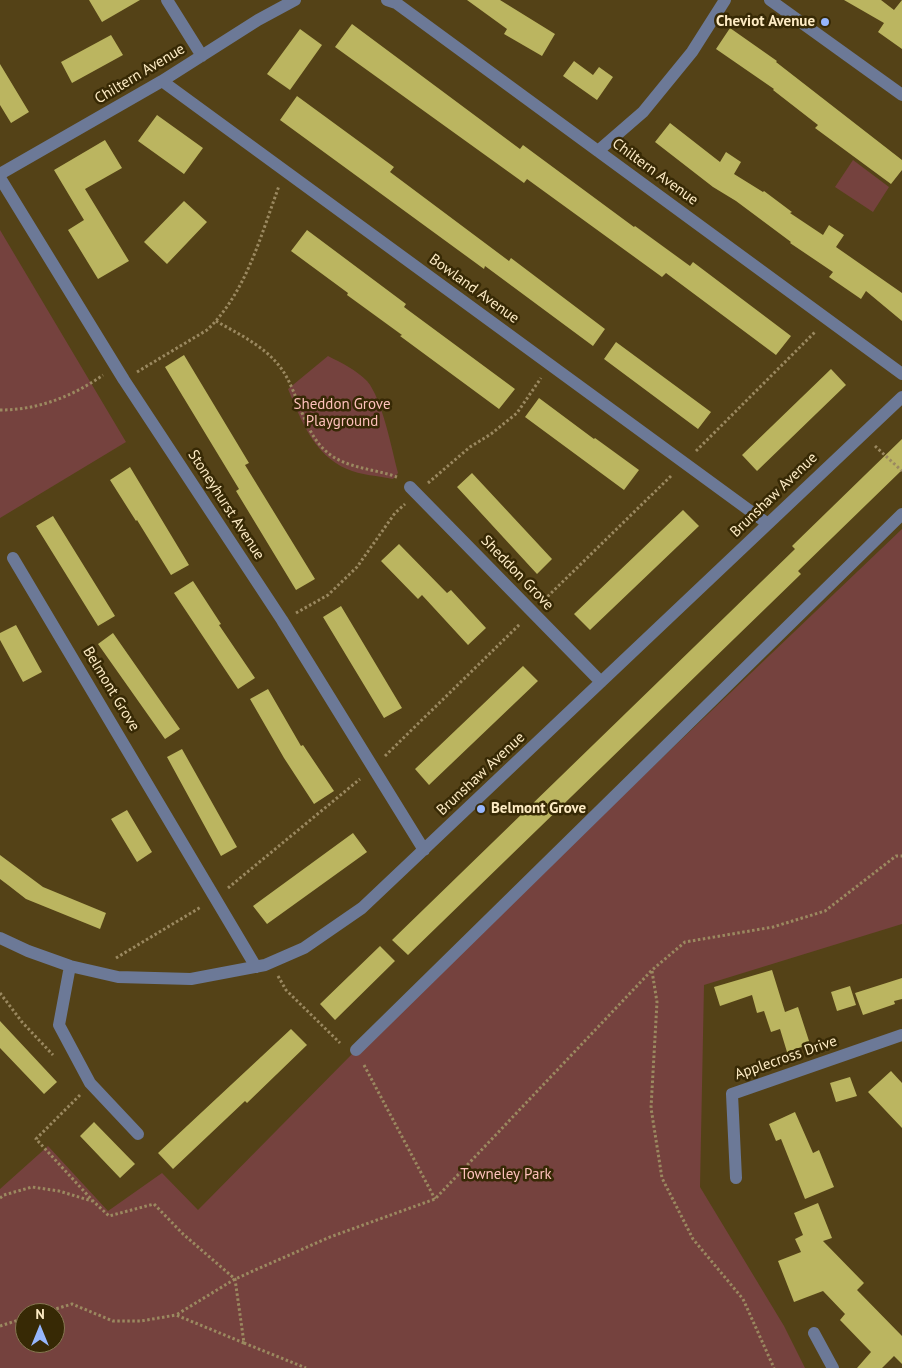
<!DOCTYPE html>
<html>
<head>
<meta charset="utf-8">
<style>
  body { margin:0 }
  #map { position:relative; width:902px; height:1368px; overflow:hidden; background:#544217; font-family:"PT Sans",sans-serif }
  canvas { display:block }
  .north { position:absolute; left:15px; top:1303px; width:50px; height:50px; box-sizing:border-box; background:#372905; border:1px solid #867751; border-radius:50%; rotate:0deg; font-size:14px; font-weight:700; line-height:20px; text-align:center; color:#fdebc4 }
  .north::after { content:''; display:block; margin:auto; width:18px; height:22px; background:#96b6fd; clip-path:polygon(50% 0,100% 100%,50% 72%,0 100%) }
</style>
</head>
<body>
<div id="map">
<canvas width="902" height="1368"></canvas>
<div class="north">N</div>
</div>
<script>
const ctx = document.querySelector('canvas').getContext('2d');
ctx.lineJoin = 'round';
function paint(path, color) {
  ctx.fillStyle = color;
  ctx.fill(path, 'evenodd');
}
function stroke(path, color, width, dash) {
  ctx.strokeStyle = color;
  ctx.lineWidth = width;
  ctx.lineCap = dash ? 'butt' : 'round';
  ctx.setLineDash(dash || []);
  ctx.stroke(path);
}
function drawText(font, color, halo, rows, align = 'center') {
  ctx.font = font + ' "PT Sans",sans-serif';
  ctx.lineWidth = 5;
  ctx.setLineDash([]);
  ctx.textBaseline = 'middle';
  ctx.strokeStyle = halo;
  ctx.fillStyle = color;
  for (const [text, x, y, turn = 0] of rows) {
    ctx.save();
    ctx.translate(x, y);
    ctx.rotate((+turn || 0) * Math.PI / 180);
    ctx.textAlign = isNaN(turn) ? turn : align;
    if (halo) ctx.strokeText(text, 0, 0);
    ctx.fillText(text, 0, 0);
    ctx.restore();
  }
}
const green = new Path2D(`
  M 853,160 L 889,187 L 873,212 L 835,187 Z
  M 0,230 L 126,442 L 0,518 Z
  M 328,356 C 342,363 356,370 367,381 C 382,398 392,450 398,473 L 393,479 C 379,476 360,475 347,469 C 314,455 301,420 288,389 Z
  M 902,529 L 902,924 L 704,985 L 700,1187 L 784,1326 L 805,1368 L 0,1368 L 0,1189 L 48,1146 L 108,1211 L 162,1173 L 198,1210 L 356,1050 ZM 25,1313 L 55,1313 L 55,1343 L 25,1343 Z`);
const building = new Path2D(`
  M 89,0 L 140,0 L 102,22 Z
  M 467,0 L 500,0 L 555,34 L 542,56 L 504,34 L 507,29 Z
  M 844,0 L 881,0 L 894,10 L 902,0 L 902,49 L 878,32 L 884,23 Z
  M 352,24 L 520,149 L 523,145 L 634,227 L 635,226 L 690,266 L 693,262 L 791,336 L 776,355 L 666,273 L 662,277 L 527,179 L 524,183 L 335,47 Z
  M 730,28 L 777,61 L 776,62 L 902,160 L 902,170 L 891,184 L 815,128 L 818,125 L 773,90 L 774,89 L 716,49 Z
  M 300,29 L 322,45 L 290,90 L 267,74 Z
  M 111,35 L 123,55 L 72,83 L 61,62 Z
  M 574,61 L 593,75 L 599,67 L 613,77 L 597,100 L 563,76 Z
  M 0,64 L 29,112 L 11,123 L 0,105 Z
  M 297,96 L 394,167 L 390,172 L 509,261 L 511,258 L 605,329 L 593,346 L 485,266 L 484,269 L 280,120 Z
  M 157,115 L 203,148 L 184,174 L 138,141 Z
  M 670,123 L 720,162 L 726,152 L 741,162 L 734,174 L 763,192 L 764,191 L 792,212 L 790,213 L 823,235 L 829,225 L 844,235 L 836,247 L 902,293 L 902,321 L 866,291 L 861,299 L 829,277 L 833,272 L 790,243 L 791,242 L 736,201 L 713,187 L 655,142 Z
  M 105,140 L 122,168 L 85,189 L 129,261 L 98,279 L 68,230 L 84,220 L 54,170 Z
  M 184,201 L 207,222 L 167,264 L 144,242 Z
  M 307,230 L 406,304 L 404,307 L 515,389 L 499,409 L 400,336 L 402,335 L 347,295 L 348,293 L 291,251 Z
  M 616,342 L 711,412 L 698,429 L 604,359 Z
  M 184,355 L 249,463 L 245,465 L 315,579 L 296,590 L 236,491 L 239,489 L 165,367 Z
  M 831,369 L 846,385 L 757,471 L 742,455 Z
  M 539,398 L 594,439 L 595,438 L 639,470 L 624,490 L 525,417 Z
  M 902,439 L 902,470 L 798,571 L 801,574 L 408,955 L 392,940 L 795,549 L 792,546 Z
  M 130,467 L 189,565 L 171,575 L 137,520 L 136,521 L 110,480 Z
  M 472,473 L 552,559 L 537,574 L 457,487 Z
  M 683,510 L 699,526 L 590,630 L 574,614 Z
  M 53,516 L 115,616 L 98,626 L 36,526 Z
  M 399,544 L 447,593 L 451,590 L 486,628 L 468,645 L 422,595 L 418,599 L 381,561 Z
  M 193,581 L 221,624 L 219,625 L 255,678 L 238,689 L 174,593 Z
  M 341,606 L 402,708 L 384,718 L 323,617 Z
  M 16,625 L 42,672 L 23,682 L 0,640 L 0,633 Z
  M 113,633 L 180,729 L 165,739 L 98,644 Z
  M 523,666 L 538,681 L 429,785 L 415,769 Z
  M 268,689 L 301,746 L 303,745 L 334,791 L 314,804 L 284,758 L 250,699 Z
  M 182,749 L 237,847 L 221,856 L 167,757 Z
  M 127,810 L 152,852 L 137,862 L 111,819 Z
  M 353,833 L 367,852 L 267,924 L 253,906 Z
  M 0,855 L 43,887 L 106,913 L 100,929 L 26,899 L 8,885 L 0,879 Z
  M 380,946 L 395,961 L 335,1020 L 320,1004 Z
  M 772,970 L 785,1012 L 798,1007 L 810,1044 L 787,1052 L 780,1029 L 771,1032 L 764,1011 L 757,1013 L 752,995 L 720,1006 L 714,987 Z
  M 902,978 L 902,999 L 894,1001 L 895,1004 L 863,1015 L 855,993 Z
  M 850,986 L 856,1005 L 837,1011 L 831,992 Z
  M 0,1021 L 57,1082 L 44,1094 L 0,1048 Z
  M 291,1029 L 307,1045 L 247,1103 L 245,1101 L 173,1169 L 158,1153 Z
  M 891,1071 L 902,1083 L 902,1128 L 868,1092 Z
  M 850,1077 L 857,1096 L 836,1102 L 830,1083 Z
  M 795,1112 L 813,1153 L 819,1150 L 834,1187 L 805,1199 L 781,1139 L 776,1141 L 769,1124 Z
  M 94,1122 L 135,1164 L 120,1178 L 80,1136 Z
  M 818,1203 L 832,1238 L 823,1241 L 864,1283 L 857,1290 L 902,1336 L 902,1364 L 894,1356 L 882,1368 L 857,1368 L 871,1352 L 840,1320 L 845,1314 L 823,1291 L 794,1302 L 778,1261 L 801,1252 L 795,1239 L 803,1235 L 794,1213 Z`);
const path = new Path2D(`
  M 216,321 C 240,335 267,347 283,371 C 300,397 304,437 332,456 C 352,469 375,469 397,477
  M 137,372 L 207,330 C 246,293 261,235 279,186
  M 0,410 C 37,410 72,397 103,375
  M 875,446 L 902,471
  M 696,451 L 815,332
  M 428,483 L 470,447 L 491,434 L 517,413 L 541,378
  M 544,600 L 672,475
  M 296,613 L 328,595 L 357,567 L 395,513 L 405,504
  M 385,756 L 520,624
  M 228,888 L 360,779
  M 116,958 L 201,907
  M 652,971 L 657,1002 L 651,1108 L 662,1178 L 693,1239 L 743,1299 L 774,1368
  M 278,976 L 286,990 L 340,1043
  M 0,993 L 22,1022 L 53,1055
  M 364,1065 L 435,1199
  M 80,1095 L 36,1139 L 93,1201 L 109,1216 L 154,1204 L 183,1234 L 235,1279 L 244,1343 L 306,1368
  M 0,1198 L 4,1195 L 32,1187 L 59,1191 L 92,1201
  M 42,1313 L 72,1304 L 113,1321 L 141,1321 L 176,1315
  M 0,1326 L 25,1318
  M 244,1343 L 176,1315 L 235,1279 L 330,1237 L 435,1199 L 652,970 L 685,942 L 773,927 L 825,911 L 896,856 L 902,856`);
const minor = new Path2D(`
  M 167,0 L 202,56
  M 387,0 L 396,3 L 902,374
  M 770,0 L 902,95
  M 162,81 L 768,524
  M 598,151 L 643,112 L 692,52 L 725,0
  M 0,174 L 162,81 L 258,20 L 295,0
  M 0,178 L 124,380 L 282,620 L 424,850
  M 410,487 L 601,682
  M 13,558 L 256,967
  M 0,938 L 28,951 L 70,966 L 118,977 L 191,979 L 265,965 L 304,948 L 362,908 L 902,397
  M 70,966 L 59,1025 L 90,1083 L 138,1134
  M 356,1050 L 902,514
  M 736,1178 L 732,1094 L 902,1035
  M 814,1333 L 833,1368`);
const markers = [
  [825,22,5,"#96b6fd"],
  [481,809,5,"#96b6fd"]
];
const poiNames = [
  ["Cheviot Avenue",815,22],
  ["Belmont Grove",491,809,"left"]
];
const streetNames = [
  ["Chiltern Avenue",140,74,-31],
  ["Chiltern Avenue",655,172,36],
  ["Bowland Avenue",474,289,36],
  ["Brunshaw Avenue",774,495,-44],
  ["Stoneyhurst Avenue",226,505,57],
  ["Sheddon Grove",517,573,46],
  ["Belmont Grove",111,689,59],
  ["Brunshaw Avenue",481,774,-43],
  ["Applecross Drive",786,1058,-19]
];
const parkNames = [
  ["Sheddon Grove",342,405],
  ["Playground",342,422],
  ["Towneley Park",506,1175]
];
paint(green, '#75423e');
paint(building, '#bbb560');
stroke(path, '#9b8960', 3, [2.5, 2.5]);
stroke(minor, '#6c7997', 12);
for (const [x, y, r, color] of markers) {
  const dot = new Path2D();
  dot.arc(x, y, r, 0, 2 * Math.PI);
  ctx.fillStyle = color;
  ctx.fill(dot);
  stroke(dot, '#372905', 2);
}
drawText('bold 15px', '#fdebc4', '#372905', poiNames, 'right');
drawText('15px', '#fdebc4', '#372905', streetNames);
drawText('15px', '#fec1bb', '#372905', parkNames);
</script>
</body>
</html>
